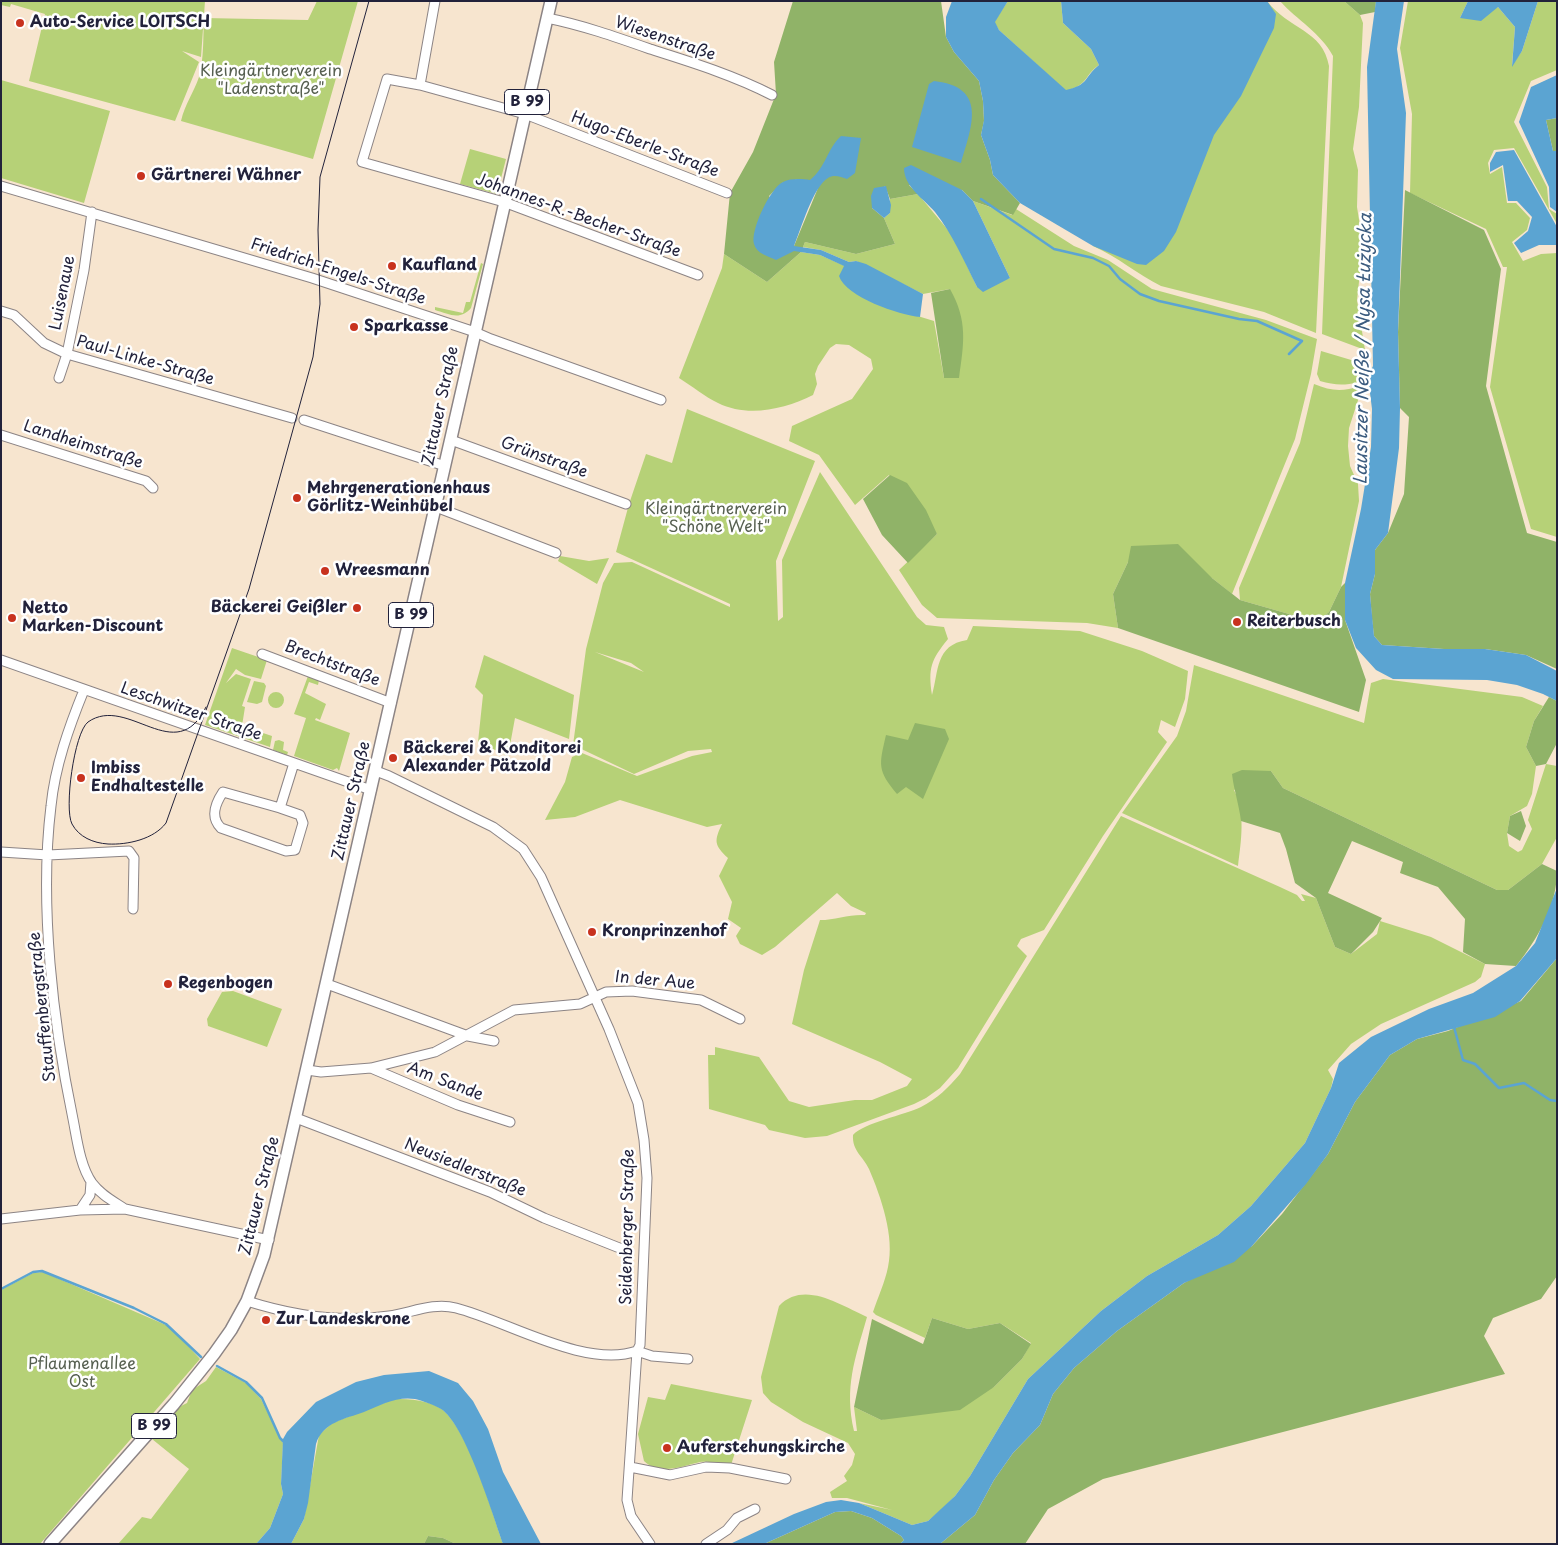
<!DOCTYPE html>
<html>
<head>
<meta charset="utf-8">
<style>
  body { margin:0 }
  #map { position:relative; width:1558px; height:1545px; overflow:hidden; background:#f7e5cf; font-family:"Playpen Sans",sans-serif }
  canvas { display:block }
  .frame { position:absolute; inset:0; border:2px solid #22223b; pointer-events:none }
</style>
</head>
<body>
<div id="map">
<canvas width="1558" height="1545"></canvas>
<div class="frame"></div>
</div>
<script>
const ctx = document.querySelector('canvas').getContext('2d');
ctx.lineJoin = 'round';
function paint(path, color) {
  ctx.fillStyle = color;
  ctx.fill(path, 'evenodd');
}
function stroke(path, color, width, dash) {
  ctx.strokeStyle = color;
  ctx.lineWidth = width;
  ctx.lineCap = dash ? 'butt' : 'round';
  ctx.setLineDash(dash || []);
  ctx.stroke(path);
}
function drawText(font, color, halo, rows, align = 'center') {
  ctx.font = font + ' "Playpen Sans",sans-serif';
  ctx.lineWidth = 5;
  ctx.setLineDash([]);
  ctx.textBaseline = 'middle';
  ctx.strokeStyle = halo;
  ctx.fillStyle = color;
  for (const [text, x, y, turn = 0] of rows) {
    ctx.save();
    ctx.translate(x, y);
    ctx.rotate((+turn || 0) * Math.PI / 180);
    ctx.textAlign = isNaN(turn) ? turn : align;
    if (halo) ctx.strokeText(text, 0, 0);
    ctx.fillText(text, 0, 0);
    ctx.restore();
  }
}
const green = new Path2D(`
  M 1,1 L 205,1 L 201,57 L 182,51 L 199,62 L 175,121 L 29,81 L 45,14 L 11,4 L 10,7 L 1,5 Z
  M 317,1 L 358,1 L 313,159 L 181,121 C 185,104 194,92 199,77 C 204,58 203,38 204,18 L 308,20 Z
  M 1008,1 L 1061,1 L 1063,23 L 1091,49 L 1099,65 C 1083,76 1090,84 1066,91 L 999,30 L 994,22 Z
  M 1267,1 C 1288,29 1323,30 1329,66 L 1316,333 L 1264,312 L 1161,286 C 1137,274 1118,257 1093,246 Z
  M 1280,1 L 1344,1 L 1360,15 L 1363,23 L 1359,107 L 1353,149 L 1358,170 L 1357,207 L 1363,245 L 1357,300 L 1365,350 L 1322,334 L 1333,56 C 1321,33 1297,20 1280,1 Z
  M 1408,1 L 1468,1 L 1460,18 L 1498,7 L 1515,27 L 1512,65 L 1522,51 L 1538,1 L 1557,1 L 1557,70 L 1531,81 L 1514,122 L 1547,187 L 1549,209 L 1557,214 L 1557,224 L 1514,148 L 1494,150 L 1488,163 L 1490,174 L 1502,167 L 1507,203 L 1516,203 L 1530,218 L 1527,230 L 1512,242 L 1523,261 L 1541,254 L 1557,253 L 1557,537 L 1531,529 L 1490,387 L 1507,267 L 1503,267 L 1486,229 L 1410,193 L 1412,114 L 1400,48 Z
  M 1,80 L 110,111 L 84,203 L 1,178 Z
  M 470,149 L 506,159 L 497,194 L 460,184 Z
  M 918,194 L 953,236 L 977,287 L 1010,278 L 973,201 L 1012,215 L 1016,209 L 1074,246 L 1108,260 L 1152,289 L 1266,320 L 1317,339 L 1311,374 L 1295,439 L 1232,594 L 1212,578 L 1128,562 L 1113,594 L 1118,628 L 1087,623 L 937,618 L 922,605 L 899,570 L 937,534 L 889,475 L 855,505 L 819,455 L 789,441 L 792,426 L 852,399 L 873,369 L 871,359 L 849,345 L 836,344 L 830,348 L 818,366 L 815,374 L 817,384 L 813,395 C 785,409 748,418 718,403 C 705,397 692,386 679,378 L 722,268 L 724,254 L 767,282 L 801,252 L 820,255 L 845,266 L 857,294 L 875,303 L 934,321 L 944,378 L 950,289 L 923,294 L 856,261 L 849,262 L 821,250 L 803,247 L 805,242 L 856,254 L 895,244 L 884,218 L 890,213 L 890,199 Z
  M 481,263 L 483,264 L 471,308 C 460,321 449,314 435,310 L 435,307 L 463,313 L 466,302 L 470,302 Z
  M 1321,351 L 1358,362 L 1358,382 C 1344,386 1334,385 1320,381 L 1317,374 Z
  M 1314,384 C 1331,391 1342,392 1360,386 L 1361,391 L 1349,428 L 1348,446 L 1350,466 L 1358,484 L 1359,501 L 1341,587 L 1329,612 L 1317,622 L 1240,600 L 1239,588 L 1300,443 Z
  M 687,409 L 815,461 L 776,561 L 778,621 L 783,617 L 782,560 L 820,472 L 917,617 L 926,625 L 944,627 L 948,639 C 931,660 928,668 932,695 C 939,671 935,645 967,640 L 973,626 L 1080,631 L 1142,651 L 1188,671 L 1185,699 L 1175,727 L 1161,720 L 1158,732 L 1167,742 L 1103,836 L 1044,930 L 1021,939 L 1017,946 L 1027,956 L 958,1068 L 940,1088 L 926,1098 L 914,1104 L 827,1136 L 805,1138 L 769,1130 L 765,1125 L 709,1109 L 708,1055 L 715,1055 L 715,1047 L 759,1057 L 789,1101 L 809,1107 L 855,1100 L 872,1100 L 907,1086 L 912,1079 L 880,1062 L 792,1024 L 804,970 L 820,920 C 835,920 850,914 865,915 L 866,913 L 851,906 L 837,893 L 775,947 L 762,955 L 740,944 L 736,936 L 741,928 L 728,919 L 732,902 L 719,876 L 728,858 C 714,845 714,841 722,824 L 707,827 L 620,800 L 575,817 L 545,820 L 565,782 L 572,757 L 582,753 L 637,776 L 692,756 L 712,752 L 711,749 L 688,751 L 634,774 L 573,745 L 586,649 L 603,583 L 614,563 L 632,562 L 730,607 L 730,604 L 616,552 L 629,504 L 646,454 L 672,463 ZM 595,652 L 631,663 L 644,672 Z
  M 560,556 L 589,561 L 609,558 L 597,584 L 558,561 Z
  M 232,648 L 267,660 L 261,679 L 245,675 L 236,669 L 226,683 L 236,674 L 251,679 L 242,706 L 245,707 L 242,726 L 272,736 L 270,747 L 205,725 Z
  M 484,655 L 574,695 L 569,739 L 515,718 L 508,756 L 478,742 L 483,695 L 475,687 Z
  M 1194,665 L 1364,723 L 1371,683 L 1383,679 L 1522,697 L 1543,706 L 1534,721 L 1526,747 L 1536,766 L 1532,794 L 1527,806 L 1510,816 L 1507,833 L 1509,846 L 1518,852 L 1522,850 L 1532,829 L 1528,820 L 1546,764 L 1557,766 L 1557,837 L 1542,864 L 1508,890 L 1497,890 L 1283,788 L 1271,771 L 1234,790 C 1246,812 1241,842 1238,866 L 1122,813 L 1177,736 L 1186,711 Z
  M 308,676 L 319,680 L 318,685 L 309,682 L 305,693 L 326,704 L 320,720 L 316,718 L 315,720 L 350,733 L 339,771 L 337,768 L 333,770 L 294,756 L 306,718 L 294,714 Z
  M 254,681 L 264,683 L 266,686 L 262,702 L 257,704 L 247,702 Z
  M268 700a8 8 0 1 1 16 0a8 8 0 1 1-16 0Z
  M 279,740 L 284,742 L 283,750 L 288,752 L 287,755 L 273,750 L 275,741 Z
  M 1121,816 L 1280,887 L 1297,895 L 1302,901 L 1305,901 L 1301,894 L 1316,898 L 1335,947 L 1351,954 L 1377,934 L 1380,921 L 1431,937 L 1485,964 L 1481,977 L 1475,982 L 1381,1024 L 1351,1044 L 1328,1070 L 1333,1079 L 1331,1088 L 1305,1143 L 1251,1206 L 1218,1235 L 1147,1276 L 1101,1311 L 1028,1379 L 970,1476 L 955,1496 L 941,1510 L 928,1521 L 912,1525 L 859,1503 L 892,1510 L 847,1498 L 832,1498 L 830,1492 L 847,1481 L 844,1476 L 852,1465 L 855,1454 L 848,1443 L 803,1422 L 771,1402 L 763,1393 L 761,1377 L 779,1306 C 804,1280 840,1305 867,1317 C 855,1359 844,1387 854,1431 L 857,1431 L 854,1407 L 881,1420 L 994,1387 L 1022,1359 L 1031,1343 L 1000,1323 L 968,1329 L 932,1318 L 925,1338 L 876,1315 L 873,1312 C 878,1297 885,1282 888,1267 C 895,1237 881,1197 869,1169 C 863,1156 852,1151 853,1135 C 863,1123 905,1115 921,1107 C 937,1099 949,1087 960,1074 Z
  M 233,991 L 282,1009 L 267,1047 L 208,1026 L 207,1019 L 222,992 Z
  M 43,1272 L 166,1325 L 178,1335 L 200,1359 L 40,1544 L 1,1544 L 1,1290 L 33,1273 Z
  M 216,1367 L 246,1383 L 261,1399 L 283,1443 L 281,1484 L 283,1494 L 270,1528 L 256,1544 L 118,1544 L 142,1517 L 151,1519 L 189,1469 L 152,1439 L 179,1407 L 187,1403 L 192,1390 L 206,1381 Z
  M 671,1384 L 752,1400 L 731,1465 C 722,1464 709,1461 700,1462 C 683,1466 659,1476 644,1461 L 638,1434 L 648,1397 L 665,1400 Z
  M 394,1399 C 410,1399 430,1400 443,1410 C 470,1434 491,1509 503,1544 L 456,1544 L 443,1538 L 428,1536 L 424,1544 L 291,1544 L 304,1519 L 319,1435 L 332,1423 Z`);
const forest = new Path2D(`
  M 793,1 L 941,1 L 946,37 L 954,52 L 979,81 L 983,101 L 984,121 L 981,135 L 990,160 L 993,175 L 1020,203 L 1013,215 L 973,201 L 962,190 L 909,185 L 918,194 L 890,199 L 885,186 L 872,208 L 884,218 L 895,244 L 856,254 L 805,242 L 801,252 L 767,282 L 724,254 L 730,193 L 753,152 L 776,94 L 774,62 ZM 799,179 L 818,188 L 794,246 L 769,196 L 782,183 Z
  M 1344,1 L 1376,1 L 1375,12 L 1360,15 Z
  M 1557,118 L 1557,151 L 1553,151 L 1546,120 Z
  M 1405,190 L 1484,230 L 1501,269 L 1486,386 L 1527,533 L 1557,542 L 1557,669 L 1526,655 L 1485,649 L 1444,649 L 1382,645 L 1374,636 L 1372,619 L 1370,594 L 1375,574 L 1375,550 L 1388,533 L 1404,494 L 1409,417 L 1400,408 L 1398,332 Z
  M 950,289 C 968,321 964,343 959,378 L 944,378 L 931,293 Z
  M 890,475 L 907,483 L 926,510 L 937,534 L 908,563 L 882,535 L 863,499 Z
  M 1178,544 L 1212,578 L 1240,600 L 1317,622 L 1329,612 L 1341,587 L 1345,583 L 1345,620 L 1366,680 L 1359,712 L 1118,628 L 1113,594 L 1128,562 L 1131,546 Z
  M 1549,697 L 1557,701 L 1557,743 L 1546,764 L 1536,766 L 1526,747 L 1534,721 Z
  M 915,723 L 945,729 L 949,739 L 923,799 L 906,787 L 897,794 C 877,770 879,765 886,735 L 908,740 Z
  M 1242,770 L 1271,771 L 1283,788 L 1497,890 L 1508,890 L 1542,864 L 1557,871 C 1557,906 1537,940 1516,966 L 1485,964 L 1463,952 L 1465,919 L 1438,887 L 1400,873 L 1403,862 L 1352,841 L 1328,893 L 1382,918 L 1373,932 L 1351,954 L 1335,947 L 1316,898 L 1295,883 L 1286,849 L 1280,833 L 1241,821 C 1239,804 1234,791 1232,774 Z
  M 1521,811 L 1526,826 L 1520,841 L 1507,833 L 1510,816 Z
  M 1557,958 L 1557,1276 L 1541,1299 L 1493,1318 L 1484,1336 L 1505,1374 L 1103,1479 L 1048,1509 L 1025,1544 L 940,1544 L 975,1515 L 994,1480 L 1013,1453 L 1040,1425 L 1053,1394 L 1074,1368 L 1117,1331 L 1184,1283 L 1252,1246 L 1282,1214 L 1328,1154 L 1355,1102 L 1390,1055 L 1417,1039 L 1448,1031 L 1521,1001 Z
  M 932,1318 L 968,1329 L 1000,1323 L 1031,1344 L 1022,1359 L 994,1387 L 960,1410 L 881,1420 L 854,1407 L 872,1319 L 923,1344 Z
  M 851,1511 L 872,1518 L 901,1536 L 904,1540 L 900,1544 L 764,1544 L 835,1512 Z
  M 428,1536 L 443,1538 L 456,1544 L 424,1544 Z`);
const water = new Path2D(`
  M 952,1 L 1008,1 L 995,22 L 999,30 L 1066,90 C 1089,85 1084,77 1099,65 L 1091,49 L 1063,23 L 1061,1 L 1267,1 L 1276,14 L 1274,28 L 1241,96 L 1214,135 L 1176,232 L 1164,251 L 1146,265 L 1137,264 L 1093,246 L 1020,203 L 993,175 L 990,160 L 981,135 L 984,120 L 983,101 L 979,81 L 954,52 L 946,37 L 946,17 Z
  M 1376,1 L 1404,1 L 1397,49 L 1406,113 L 1398,332 L 1400,408 L 1399,448 L 1388,533 L 1375,550 L 1375,574 L 1370,594 L 1374,636 L 1382,645 L 1444,649 L 1485,649 L 1526,655 L 1557,671 L 1557,701 L 1543,694 L 1517,685 L 1487,680 L 1393,679 L 1376,670 L 1356,648 L 1345,620 L 1345,583 L 1361,509 L 1371,447 L 1372,409 L 1368,377 L 1373,366 L 1367,67 Z
  M 1468,1 L 1538,1 L 1522,51 L 1512,67 L 1515,27 L 1498,7 L 1481,21 L 1460,18 Z
  M 1557,75 L 1557,118 L 1546,120 L 1553,151 L 1557,151 L 1557,212 L 1550,207 L 1549,187 L 1519,122 L 1531,87 Z
  M 934,81 C 988,87 972,126 961,163 L 912,147 L 929,84 Z
  M 841,136 L 861,138 L 855,173 L 847,179 C 841,177 834,174 828,178 C 813,187 801,229 794,246 L 821,250 L 849,262 L 856,261 L 866,264 L 923,294 L 920,317 C 899,315 846,297 839,276 L 844,266 L 820,255 L 794,251 L 776,260 C 768,256 757,254 754,244 C 750,231 770,188 783,182 C 791,178 802,179 810,180 C 826,167 827,149 841,136 Z
  M 1514,150 L 1557,227 L 1557,245 L 1539,245 L 1521,253 L 1514,243 L 1528,231 L 1532,217 L 1517,201 L 1508,201 L 1503,165 L 1490,172 L 1490,163 L 1496,152 Z
  M 911,165 L 962,190 L 973,201 L 1010,278 L 983,292 L 977,287 C 964,261 953,235 935,212 C 924,199 904,187 904,168 Z
  M 886,186 L 891,205 L 890,213 L 884,218 L 872,208 L 871,196 L 874,188 Z
  M 1557,888 L 1557,958 L 1520,1001 L 1495,1017 L 1417,1039 L 1390,1055 L 1355,1102 L 1328,1154 L 1306,1184 L 1252,1246 L 1234,1262 L 1184,1283 L 1117,1331 L 1074,1368 L 1053,1394 L 1040,1425 L 1013,1453 L 994,1480 L 975,1515 L 940,1544 L 900,1544 L 904,1540 L 901,1536 L 872,1518 L 851,1511 L 835,1512 L 764,1544 L 730,1544 L 794,1514 L 826,1502 L 841,1500 L 859,1503 L 912,1525 L 928,1521 L 955,1496 L 970,1476 L 1028,1379 L 1101,1311 L 1147,1276 L 1218,1235 L 1251,1206 L 1305,1143 L 1331,1088 L 1339,1063 L 1371,1037 L 1429,1009 L 1473,993 L 1516,966 L 1535,943 Z
  M 429,1371 L 458,1383 L 473,1401 L 488,1429 L 503,1472 L 541,1544 L 503,1544 C 493,1515 465,1424 441,1409 C 434,1405 423,1401 415,1399 C 397,1396 380,1405 364,1412 C 345,1419 323,1422 316,1444 L 308,1503 L 304,1519 L 291,1544 L 256,1544 L 270,1528 L 283,1494 L 281,1484 L 283,1439 L 287,1432 L 316,1402 L 356,1382 L 384,1375 Z`);
const stream = new Path2D(`
  M 981,199 L 1054,249 L 1093,258 L 1109,266 L 1120,279 L 1140,294 L 1159,301 L 1239,319 L 1257,321 L 1302,341 L 1289,354
  M 1454,1027 L 1463,1060 L 1475,1064 L 1499,1088 L 1524,1083 L 1550,1100 L 1557,1101
  M 1,1289 L 33,1272 L 42,1271 L 134,1308 L 166,1324 L 201,1357
  M 217,1366 L 246,1382 L 262,1398 L 280,1438 L 284,1442`);
const minor = new Path2D(`
  M 547,18 C 582,25 616,37 650,49 C 691,62 733,75 772,95
  M 420,85 L 435,1
  M 1,186 L 312,278 L 475,332 L 491,339 L 661,400
  M 698,275 L 504,202 L 362,162 L 387,79 L 420,85 L 525,114 L 727,193
  M 1,311 L 14,315 L 44,343 L 67,354 L 292,418
  M 59,378 L 67,354 L 84,270 L 92,212
  M 304,420 L 445,466
  M 1,435 L 146,481 L 153,488
  M 451,440 L 626,504
  M 436,507 L 556,553
  M 262,654 L 391,703
  M 1,660 L 371,790
  M 84,690 C 69,727 55,766 51,806 C 39,904 53,1023 73,1119 C 77,1139 80,1166 92,1183 C 101,1195 113,1201 125,1209
  M 376,771 L 389,776 L 493,827 L 523,849 L 541,877 L 609,1029 L 638,1103 L 644,1140 L 647,1178 L 640,1345 L 637,1351 L 627,1500 L 631,1516 L 650,1544
  M 280,808 L 223,792 C 215,804 210,817 221,828 L 286,851 L 295,850 L 303,823 L 300,815 L 280,808 L 294,763
  M 1,852 L 48,855 L 129,851 L 134,858 L 133,909
  M 327,984 L 468,1036 L 494,1041
  M 371,1068 L 458,1105 L 510,1122
  M 307,1070 L 321,1072 L 371,1068 L 435,1052 L 514,1010 L 580,1004 L 606,992 L 632,991 L 701,1000 L 740,1019
  M 296,1118 L 490,1192 L 544,1218 L 622,1249
  M 80,1210 L 90,1195 L 91,1182
  M 1,1219 L 80,1210 L 125,1209 L 269,1240
  M 247,1301 C 294,1316 340,1323 389,1316 C 411,1313 433,1302 456,1308 C 507,1321 585,1369 637,1351
  M 637,1351 L 652,1356 L 688,1359
  M 630,1467 L 670,1475 L 706,1467 L 730,1468 L 786,1479
  M 706,1544 L 727,1530 L 737,1518 L 755,1509`);
const major = new Path2D(`
  M 50,1544 L 174,1404 L 214,1354 L 231,1330 L 247,1301 L 264,1255 L 551,1`);
const tram = new Path2D(`
  M 206,707 C 176,769 128,694 88,722 C 74,733 64,809 72,824 C 79,837 93,843 108,844 C 128,845 154,839 166,823 L 249,589 L 313,357 L 320,304 L 318,230 L 320,177 L 369,1`);
const markers = [
  [20,23,5,"#c8321e"],
  [141,176,5,"#c8321e"],
  [392,266,5,"#c8321e"],
  [354,327,5,"#c8321e"],
  [297,498,5,"#c8321e"],
  [325,571,5,"#c8321e"],
  [357,608,5,"#c8321e"],
  [12,618,5,"#c8321e"],
  [1237,622,5,"#c8321e"],
  [393,758,5,"#c8321e"],
  [81,778,5,"#c8321e"],
  [592,932,5,"#c8321e"],
  [168,984,5,"#c8321e"],
  [266,1320,5,"#c8321e"],
  [667,1448,5,"#c8321e"]
];
const shields = [
  [527,102,45],
  [411,615,45],
  [154,1426,45]
];
const shieldNames = [
  ["B 99",527,102],
  ["B 99",411,615],
  ["B 99",154,1426]
];
const poiNames = [
  ["Auto-Service LOITSCH",30,23],
  ["Gärtnerei Wähner",151,176],
  ["Kaufland",402,266],
  ["Sparkasse",364,327],
  ["Mehrgenerationenhaus",307,489],
  ["Görlitz-Weinhübel",307,507],
  ["Wreesmann",335,571],
  ["Bäckerei Geißler",347,608,"right"],
  ["Netto",22,609],
  ["Marken-Discount",22,627],
  ["Reiterbusch",1247,622],
  ["Bäckerei & Konditorei",403,749],
  ["Alexander Pätzold",403,767],
  ["Imbiss",91,769],
  ["Endhaltestelle",91,787],
  ["Kronprinzenhof",602,932],
  ["Regenbogen",178,984],
  ["Zur Landeskrone",276,1320],
  ["Auferstehungskirche",677,1448]
];
const streetNames = [
  ["Wiesenstraße",665,39,19],
  ["Hugo-Eberle-Straße",645,145,21],
  ["Johannes-R.-Becher-Straße",578,216,20],
  ["Friedrich-Engels-Straße",338,272,18],
  ["Luisenaue",63,293,-79],
  ["Paul-Linke-Straße",145,361,16],
  ["Zittauer Straße",441,406,-78],
  ["Landheimstraße",83,445,18],
  ["Grünstraße",544,458,20],
  ["Brechtstraße",332,664,21],
  ["Leschwitzer Straße",191,712,19],
  ["Zittauer Straße",352,801,-77],
  ["In der Aue",655,981,5],
  ["Stauffenbergstraße",43,1007,-96],
  ["Am Sande",445,1082,21],
  ["Neusiedlerstraße",465,1168,22],
  ["Zittauer Straße",260,1196,-76],
  ["Seidenberger Straße",628,1227,-89]
];
const parkNames = [
  ["Kleingärtnerverein",271,72],
  ["\"Ladenstraße\"",271,90],
  ["Kleingärtnerverein",716,510],
  ["\"Schöne Welt\"",716,528],
  ["Pflaumenallee",82,1365],
  ["Ost",82,1383]
];
const waterNames = [
  ["Lausitzer Neiße / Nysa Łużycka",1364,349,-89]
];
paint(green, '#b6d177');
paint(forest, '#90b368');
paint(water, '#5ba4d2');
stroke(stream, '#5ba4d2', 2.5);
stroke(minor, '#8c8485', 11);
stroke(major, '#8c8485', 14);
stroke(minor, '#fff', 9);
stroke(major, '#fff', 11);
stroke(tram, '#22223b', 1);
for (const [x, y, r, color] of markers) {
  const dot = new Path2D();
  dot.arc(x, y, r, 0, 2 * Math.PI);
  ctx.fillStyle = color;
  ctx.fill(dot);
  stroke(dot, '#fff', 2);
}
for (const [x, y, w] of shields) {
  const box = new Path2D();
  box.roundRect(x - w / 2, y - 12.5, w, 25, 4);
  ctx.fillStyle = '#fff';
  ctx.fill(box);
  stroke(box, '#22223b', 1);
}
drawText('bold 15px', '#22223b', null, shieldNames);
drawText('bold 16px', '#22223b', '#fff', poiNames, 'left');
drawText('16px', '#22223b', '#fff', streetNames);
drawText('16px', '#565f50', '#fff', parkNames);
drawText('italic 18px', '#3c5c7f', '#fff', waterNames);
</script>
</body>
</html>
